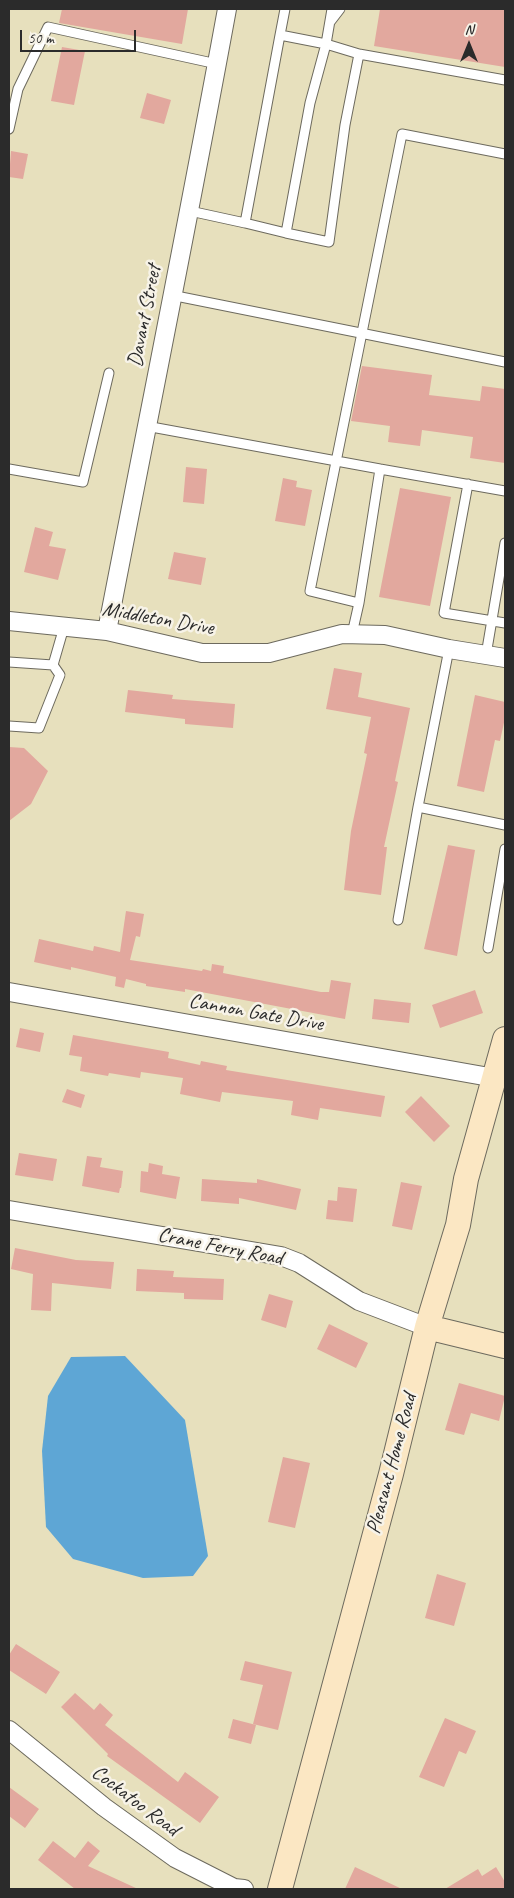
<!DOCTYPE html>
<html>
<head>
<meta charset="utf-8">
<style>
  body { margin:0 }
  #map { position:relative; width:514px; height:1898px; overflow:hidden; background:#e7e0bd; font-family:Caveat,sans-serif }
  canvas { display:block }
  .frame { position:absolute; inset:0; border:10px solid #2b2b2b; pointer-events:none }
  .north { position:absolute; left:444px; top:20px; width:50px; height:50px; -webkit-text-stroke:4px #f7f3e8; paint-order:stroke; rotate:0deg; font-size:14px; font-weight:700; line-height:20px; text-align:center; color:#2b2b2b }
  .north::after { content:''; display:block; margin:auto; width:18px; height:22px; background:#2b2b2b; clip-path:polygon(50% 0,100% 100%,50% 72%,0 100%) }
  .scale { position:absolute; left:20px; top:30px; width:116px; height:22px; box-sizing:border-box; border:2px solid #2b2b2b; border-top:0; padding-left:6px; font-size:15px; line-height:18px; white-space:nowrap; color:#2b2b2b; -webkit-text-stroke:4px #f7f3e8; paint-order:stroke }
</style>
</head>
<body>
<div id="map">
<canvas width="514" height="1898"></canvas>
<div class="frame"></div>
<div class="north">N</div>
<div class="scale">50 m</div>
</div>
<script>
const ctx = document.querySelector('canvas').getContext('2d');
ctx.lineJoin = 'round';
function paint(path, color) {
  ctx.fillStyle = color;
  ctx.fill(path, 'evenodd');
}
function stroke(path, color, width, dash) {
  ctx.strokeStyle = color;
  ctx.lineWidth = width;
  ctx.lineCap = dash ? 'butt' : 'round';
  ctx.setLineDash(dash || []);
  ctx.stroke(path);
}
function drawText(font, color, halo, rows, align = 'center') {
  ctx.font = font + ' Caveat,sans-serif';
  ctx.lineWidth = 5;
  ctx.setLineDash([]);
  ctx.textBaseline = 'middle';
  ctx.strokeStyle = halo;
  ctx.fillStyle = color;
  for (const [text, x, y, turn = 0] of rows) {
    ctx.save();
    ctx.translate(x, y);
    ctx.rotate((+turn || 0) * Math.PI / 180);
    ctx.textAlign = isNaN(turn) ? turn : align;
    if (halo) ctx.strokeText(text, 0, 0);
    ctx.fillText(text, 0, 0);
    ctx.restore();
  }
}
const water = new Path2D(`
  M 125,1356 L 185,1420 L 208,1556 L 193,1576 L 143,1578 L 73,1559 L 46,1527 L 42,1451 L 48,1396 L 71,1357 Z`);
const building = new Path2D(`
  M 62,9 L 188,9 L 182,44 L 59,23 Z
  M 380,9 L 505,9 L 505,67 L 374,46 Z
  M 62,47 L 85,51 L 74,105 L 51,101 Z
  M 147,93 L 171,100 L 164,124 L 140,118 Z
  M 11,151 L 28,154 L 23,179 L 9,177 Z
  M 362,366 L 432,375 L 429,395 L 480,401 L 482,386 L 505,389 L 505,463 L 470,458 L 473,437 L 422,430 L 420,446 L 388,442 L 390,426 L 351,421 Z
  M 186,467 L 207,469 L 204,504 L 183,502 Z
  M 283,478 L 297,481 L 296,487 L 312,490 L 305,526 L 275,521 Z
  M 400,488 L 451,497 L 430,606 L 379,597 Z
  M 35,527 L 53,532 L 49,546 L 66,549 L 58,580 L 24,572 Z
  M 174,552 L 206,558 L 201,585 L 168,579 Z
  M 334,668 L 362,673 L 358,697 L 410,708 L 395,781 L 398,782 L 384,847 L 387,847 L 381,895 L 344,890 L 351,831 L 367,754 L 364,753 L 371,717 L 326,709 Z
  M 128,690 L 173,695 L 172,699 L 235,704 L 233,728 L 185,724 L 185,719 L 125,712 Z
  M 475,695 L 505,702 L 505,718 L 500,741 L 495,740 L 484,792 L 457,786 Z
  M 9,747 L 24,748 L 48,771 L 31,804 L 9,821 Z
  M 448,845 L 475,850 L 457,956 L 424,949 Z
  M 126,911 L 144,914 L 140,937 L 136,936 L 130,960 L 202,971 L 203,969 L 211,971 L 212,964 L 224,966 L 223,973 L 321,992 L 329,992 L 331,980 L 351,983 L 345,1019 L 185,989 L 185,992 L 146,986 L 146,984 L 126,979 L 124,988 L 115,986 L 116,977 L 71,967 L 71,970 L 34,962 L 39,939 L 93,951 L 94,946 L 120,952 Z
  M 475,990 L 483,1013 L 440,1028 L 432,1005 Z
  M 374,999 L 411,1003 L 409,1023 L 372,1019 Z
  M 20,1028 L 44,1033 L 40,1052 L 16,1047 Z
  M 73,1035 L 169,1052 L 168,1058 L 200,1065 L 201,1061 L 227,1066 L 226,1070 L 385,1096 L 381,1117 L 320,1108 L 318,1120 L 291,1115 L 293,1101 L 222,1092 L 220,1102 L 180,1094 L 183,1078 L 141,1072 L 140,1078 L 109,1073 L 108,1076 L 80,1071 L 82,1057 L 69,1055 Z
  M 67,1089 L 85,1095 L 81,1108 L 62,1102 Z
  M 421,1096 L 450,1126 L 434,1142 L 405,1112 Z
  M 19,1153 L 57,1159 L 53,1181 L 15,1175 Z
  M 87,1156 L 102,1158 L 100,1167 L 123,1171 L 121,1188 L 120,1188 L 119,1193 L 82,1186 Z
  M 149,1163 L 163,1166 L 162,1174 L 180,1177 L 176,1199 L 140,1192 L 141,1171 L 148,1172 Z
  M 202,1179 L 257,1183 L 257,1179 L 301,1189 L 296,1210 L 239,1198 L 239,1204 L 201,1201 Z
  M 401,1182 L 422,1186 L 412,1230 L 392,1226 Z
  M 338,1187 L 357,1189 L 353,1222 L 326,1219 L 328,1200 L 337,1201 Z
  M 15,1248 L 76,1260 L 114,1262 L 111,1289 L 52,1283 L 51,1311 L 31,1310 L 33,1274 L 11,1269 Z
  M 137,1269 L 174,1271 L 173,1277 L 224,1279 L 223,1300 L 184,1299 L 184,1293 L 136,1291 Z
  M 269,1294 L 293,1301 L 286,1328 L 261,1320 Z
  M 329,1324 L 368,1343 L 356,1368 L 317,1349 Z
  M 459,1383 L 505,1396 L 499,1421 L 471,1413 L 464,1435 L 445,1430 Z
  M 283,1457 L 310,1463 L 295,1528 L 268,1522 Z
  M 437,1574 L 466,1583 L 454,1626 L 425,1618 Z
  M 16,1644 L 60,1672 L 46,1694 L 9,1670 L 9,1655 Z
  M 245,1661 L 292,1672 L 278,1730 L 253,1724 L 263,1685 L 240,1680 Z
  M 75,1693 L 94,1710 L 100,1703 L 113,1715 L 105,1725 L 178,1782 L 185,1772 L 219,1797 L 200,1823 L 107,1756 L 108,1754 L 61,1707 Z
  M 445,1718 L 476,1731 L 466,1754 L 459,1751 L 444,1787 L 419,1777 Z
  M 233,1719 L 256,1725 L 251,1744 L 228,1738 Z
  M 9,1787 L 39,1809 L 25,1828 L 9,1816 Z
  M 53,1841 L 75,1858 L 88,1841 L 100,1851 L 88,1866 L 138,1889 L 75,1889 L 38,1860 Z
  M 355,1867 L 402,1889 L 345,1889 Z
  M 496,1867 L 505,1882 L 505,1889 L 445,1889 L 478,1869 L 482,1876 Z`);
const lane = new Path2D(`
  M 285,9 L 280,35 L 326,44 L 332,9
  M 330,22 L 340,9
  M 9,129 L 18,89 L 48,27 L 217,64
  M 190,211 L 245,223 L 280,35
  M 245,223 L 286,233 L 310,103 L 326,44 L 359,54 L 505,80
  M 286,233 L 329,242 L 345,125 L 359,54
  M 171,295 L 505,362
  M 146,426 L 380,469
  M 9,469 L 83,482 L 109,373
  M 468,484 L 444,613 L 505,623
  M 359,603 L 380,469 L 505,491
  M 352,634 L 359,603 L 310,591 L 402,134 L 505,154
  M 486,655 L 505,543
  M 9,662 L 53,665 L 64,627
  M 9,726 L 39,728 L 60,675 L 53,665
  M 418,807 L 449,649
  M 398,920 L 418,807 L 505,825
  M 488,948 L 505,849`);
const street = new Path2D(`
  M 9,621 L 107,631 L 202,653 L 269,653 L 342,634 L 385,635 L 449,649 L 505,658
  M 107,631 C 147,424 189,217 227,9
  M 9,992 L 495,1078
  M 9,1210 L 281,1256 L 299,1263 L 359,1301 L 427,1327
  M 9,1730 L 104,1807 L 175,1858 L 234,1888 L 244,1889`);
const secondary = new Path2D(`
  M 427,1327 L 505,1346
  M 280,1889 L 391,1474 L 427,1327 L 458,1225 L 466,1179 L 505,1039`);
const streetNames = [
  ["Davant Street",145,316,-79],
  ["Middleton Drive",158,619,10],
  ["Cannon Gate Drive",256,1013,10],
  ["Crane Ferry Road",220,1247,11],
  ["Pleasant Home Road",392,1464,-75],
  ["Cockatoo Road",135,1801,37]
];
paint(water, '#5ea6d5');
paint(building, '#e2a89e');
stroke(lane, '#6d6a5e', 11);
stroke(street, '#6d6a5e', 20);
stroke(secondary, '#6d6a5e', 26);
stroke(lane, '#fff', 9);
stroke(street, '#fff', 18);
stroke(secondary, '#fbe7c3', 24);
drawText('21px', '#2b2b2b', '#f7f3e8', streetNames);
</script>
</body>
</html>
